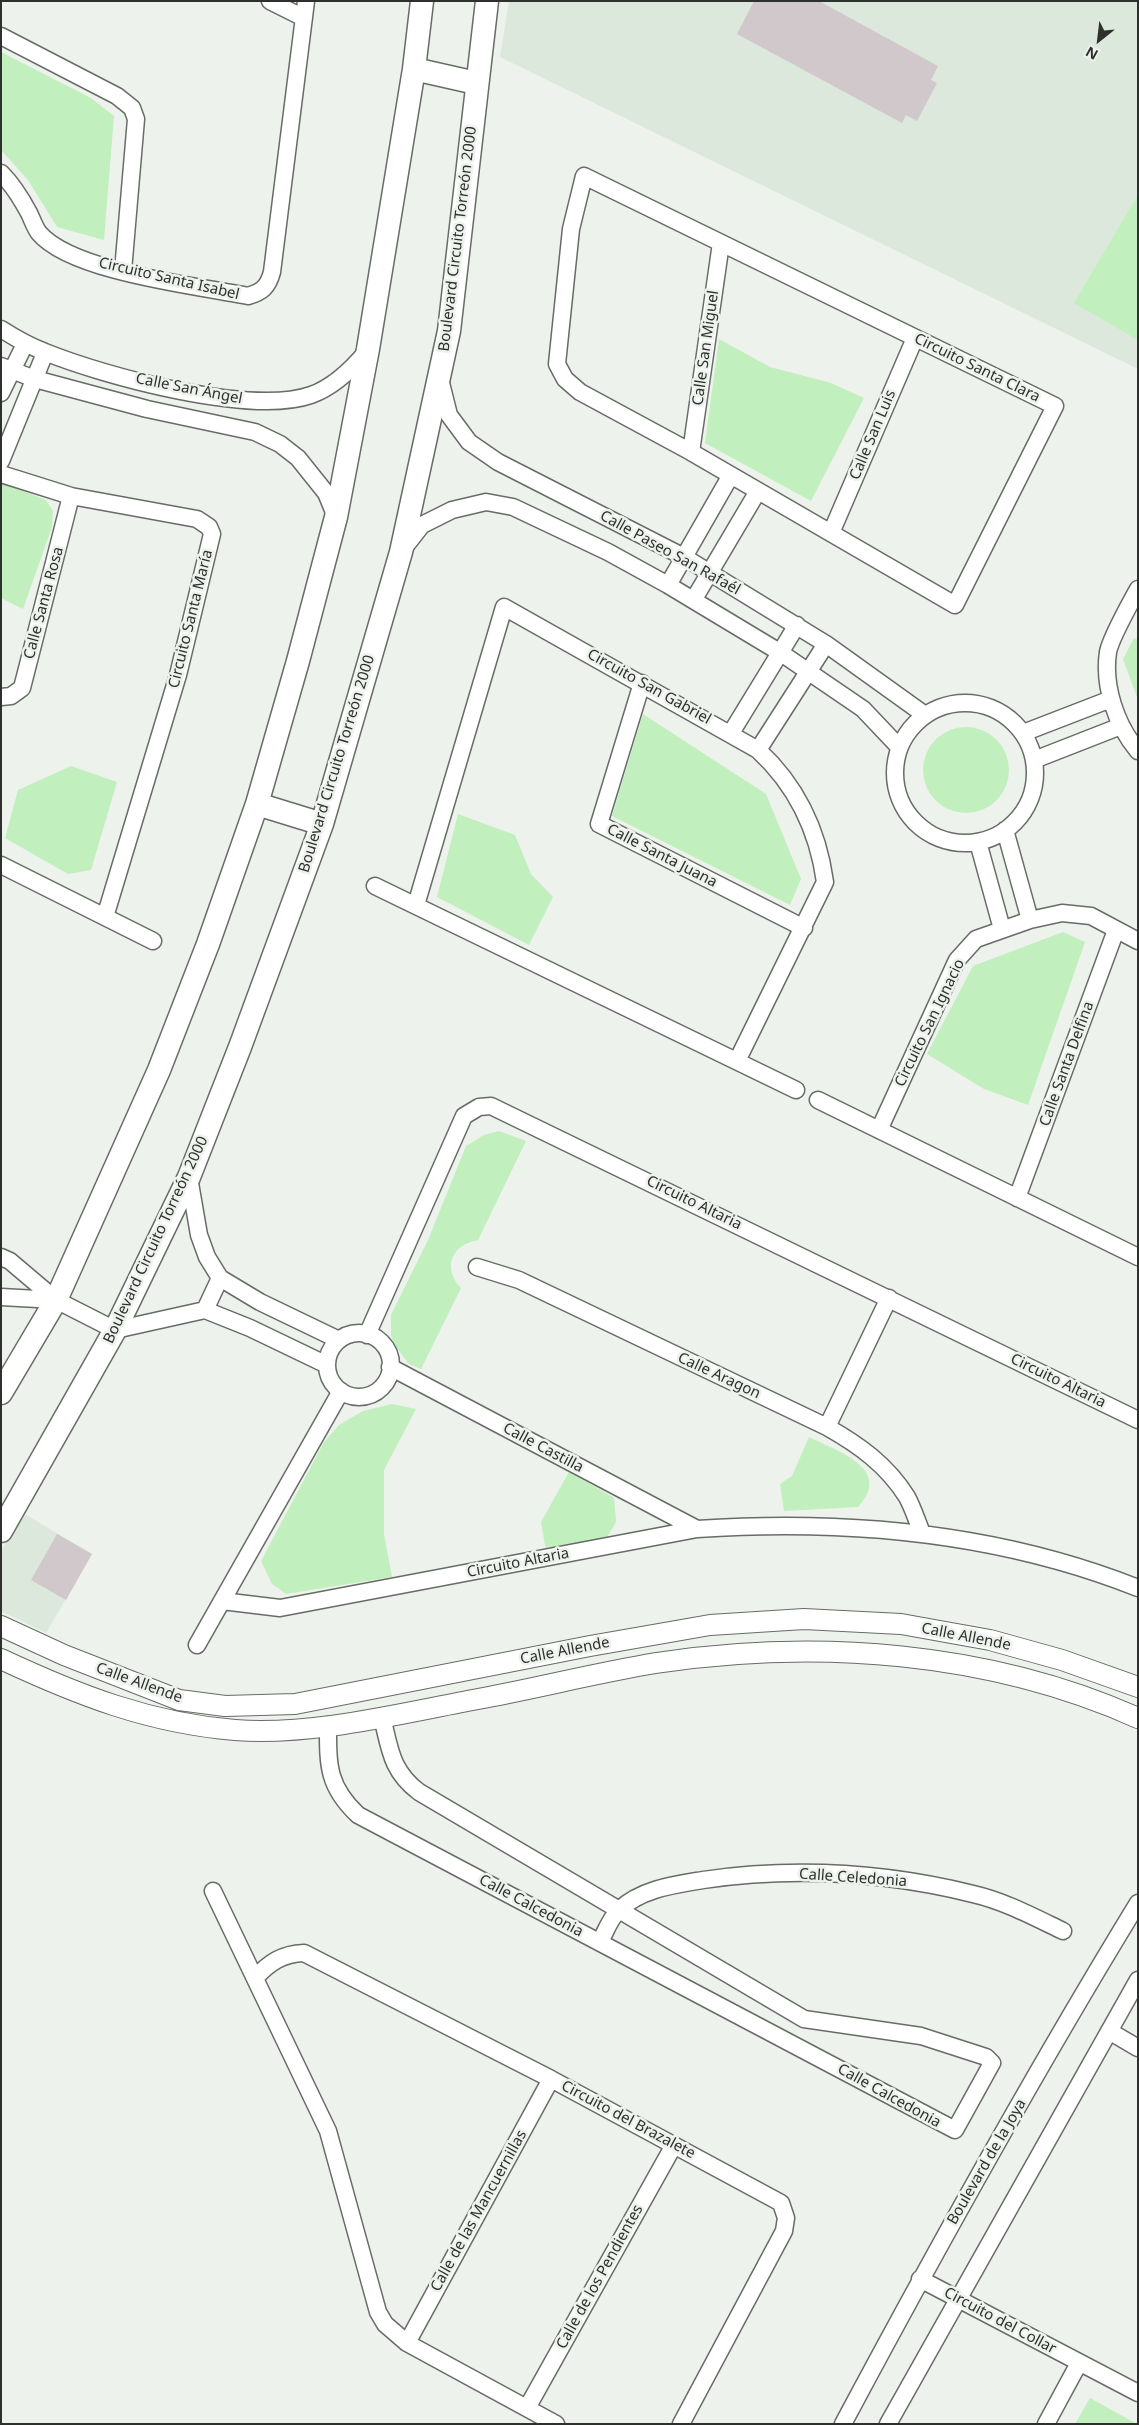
<!DOCTYPE html>
<html>
<head>
<meta charset="utf-8">
<style>
  body { margin:0 }
  #map { position:relative; width:1139px; height:2425px; overflow:hidden; background:#edf2ec; font-family:"Noto Sans",sans-serif }
  canvas { display:block }
  .frame { position:absolute; inset:0; border:2px solid #2e302e; pointer-events:none }
  .north { position:absolute; left:1074px; top:15px; width:50px; height:50px; -webkit-text-stroke:4px #edf2ec; paint-order:stroke; rotate:209deg; font-size:14px; font-weight:700; line-height:20px; text-align:center; color:#2e302e }
  .north::after { content:''; display:block; margin:auto; width:18px; height:22px; background:#2e302e; clip-path:polygon(50% 0,100% 100%,50% 72%,0 100%) }
</style>
</head>
<body>
<div id="map">
<canvas width="1139" height="2425"></canvas>
<div class="frame"></div>
<div class="north">N</div>
</div>
<script>
const ctx = document.querySelector('canvas').getContext('2d');
ctx.lineJoin = 'round';
function paint(path, color) {
  ctx.fillStyle = color;
  ctx.fill(path, 'evenodd');
}
function stroke(path, color, width, dash) {
  ctx.strokeStyle = color;
  ctx.lineWidth = width;
  ctx.lineCap = dash ? 'butt' : 'round';
  ctx.setLineDash(dash || []);
  ctx.stroke(path);
}
function drawText(font, color, halo, rows, align = 'center') {
  ctx.font = font + ' "Noto Sans",sans-serif';
  ctx.lineWidth = 5;
  ctx.setLineDash([]);
  ctx.textBaseline = 'middle';
  ctx.strokeStyle = halo;
  ctx.fillStyle = color;
  for (const [text, x, y, turn = 0] of rows) {
    ctx.save();
    ctx.translate(x, y);
    ctx.rotate((+turn || 0) * Math.PI / 180);
    ctx.textAlign = isNaN(turn) ? turn : align;
    if (halo) ctx.strokeText(text, 0, 0);
    ctx.fillText(text, 0, 0);
    ctx.restore();
  }
}
const built = new Path2D(`
  M 509,1 L 1138,1 L 1138,369 L 500,57 Z
  M 23,1513 L 92,1554 L 46,1633 L 1,1611 L 1,1551 Z`);
const green = new Path2D(`
  M 1,52 L 91,98 L 114,116 L 104,240 L 57,227 L 28,180 L 1,150 Z
  M 1138,195 L 1138,340 L 1074,303 Z
  M 719,339 L 770,367 L 831,383 L 864,398 L 811,501 L 705,443 Z
  M 1,482 L 46,500 L 53,511 L 52,527 L 23,609 L 1,598 Z
  M 1134,638 L 1138,640 L 1138,700 L 1123,659 Z
  M 643,714 L 766,794 L 801,879 L 790,905 L 612,816 Z
  M923 770a43 43 0 1 1 86 0a43 43 0 1 1-86 0Z
  M 71,766 L 117,782 L 91,870 L 68,874 L 5,838 L 18,790 Z
  M 458,814 L 515,835 L 531,874 L 553,897 L 529,945 L 437,897 Z
  M 1063,932 L 1085,942 L 1028,1105 L 984,1089 L 927,1054 L 973,966 Z
  M 499,1131 L 526,1141 L 478,1240 C 451,1245 442,1268 461,1288 L 421,1369 L 409,1364 L 396,1347 L 391,1336 L 391,1315 L 428,1240 L 466,1146 L 484,1135 Z
  M 392,1404 L 416,1409 L 384,1470 L 384,1534 L 392,1577 L 286,1594 L 272,1584 L 261,1561 L 324,1442 L 339,1425 L 363,1411 Z
  M 809,1437 C 837,1451 894,1469 858,1507 L 784,1511 L 780,1484 L 792,1476 Z
  M 569,1472 L 614,1498 L 616,1522 L 606,1539 L 546,1551 L 541,1522 Z
  M 1090,2398 L 1137,2424 L 1075,2424 Z`);
const building = new Path2D(`
  M 754,1 L 819,1 L 938,66 L 931,80 L 937,83 L 917,121 L 906,115 L 902,123 L 737,34 Z
  M 57,1534 L 92,1554 L 66,1600 L 31,1580 Z`);
const minor = new Path2D(`
  M 270,1 L 304,18
  M 1,36 L 117,96 L 132,108 L 136,119 L 123,271
  M 1,173 C 13,185 21,198 29,213 C 32,219 35,228 39,233 C 72,272 198,286 248,296 C 262,292 268,287 272,272 L 306,1
  M 584,176 L 1055,406 L 955,605 L 691,452 L 580,392 L 565,379 L 557,364 L 571,229 Z
  M 1,329 C 15,338 29,346 45,352 C 104,376 251,416 311,395 C 334,387 352,369 367,351
  M 1,366 L 35,379 L 147,409 L 255,432 L 280,444 L 298,458 L 326,493 L 336,517
  M 440,379 L 449,415 L 469,442 L 498,462 L 684,557 L 826,644 L 925,715
  M 1,393 L 25,344
  M 691,452 L 721,243
  M 1,461 L 45,353
  M 1,474 L 71,496 L 197,519 L 209,527 L 212,534 L 178,675 L 105,917
  M 831,533 L 915,338
  M 404,548 L 422,525 L 452,510 L 486,502 L 513,507 L 608,552 L 668,585 L 781,653 L 863,709 L 899,747
  M 668,585 L 731,475
  M 1138,589 C 1130,604 1111,637 1108,652 C 1103,686 1116,725 1138,751
  M 694,599 L 758,491
  M 642,683 L 599,824 L 804,928
  M 1,697 L 11,696 L 22,688 L 71,496
  M895 773a70 70 0 1 1 140 0a70 70 0 1 1-140 0Z
  M 731,733 L 797,625
  M 1023,733 L 1111,699
  M 758,750 L 826,644
  M 1034,760 L 1121,726
  M 1005,830 L 1030,920
  M 978,842 L 1002,929
  M 1,865 L 153,941
  M 375,886 L 796,1090
  M 416,905 L 504,607 L 758,750 C 797,786 818,831 825,882 L 737,1061
  M 818,1100 L 1138,1257
  M 879,1130 L 957,960 L 976,939 L 1030,920 L 1062,913 L 1091,916 L 1138,941
  M 189,1177 L 199,1235 L 207,1257 L 220,1278 L 260,1302 L 339,1340
  M 1017,1198 L 1116,930
  M 1,1257 L 10,1261 L 56,1300 L 115,1330 L 205,1310 L 250,1328 L 327,1365
  M 477,1267 L 519,1280 L 827,1427 C 859,1445 887,1465 907,1497 C 913,1508 917,1521 922,1533
  M 1,1297 L 56,1300
  M 205,1310 L 220,1278
  M327 1365a32 32 0 1 1 64 0a32 32 0 1 1-64 0Z
  M 367,1335 L 464,1116 L 479,1107 L 491,1106 L 1138,1420
  M 390,1367 L 697,1529
  M 827,1427 L 889,1298
  M 222,1601 L 280,1608 L 697,1529 C 847,1519 997,1532 1138,1588
  M 197,1645 L 341,1391
  M 328,1725 C 328,1764 327,1786 358,1815 L 955,2130 L 992,2063 L 986,2057 L 921,2036 L 804,2019 L 419,1792 C 391,1771 390,1749 382,1717
  M 213,1891 L 328,2131 L 378,2312 L 385,2324 L 407,2343 L 556,2424
  M 600,1942 C 605,1933 610,1918 619,1910 C 641,1889 673,1885 703,1880 C 793,1867 884,1872 973,1894 C 1004,1901 1034,1917 1063,1931
  M 255,1978 C 270,1962 282,1954 304,1953 L 551,2079 L 781,2203 L 786,2218 L 784,2231 L 681,2424
  M 1109,2031 L 1138,2048
  M 920,2279 L 1138,2393
  M 407,2343 L 551,2079
  M 527,2408 L 674,2145
  M 843,2424 C 937,2248 1034,2073 1138,1903
  M 888,2424 L 1138,1980
  M 1046,2424 L 1079,2363`);
const tertiary = new Path2D(`
  M 1,1626 L 64,1655 L 179,1700 L 225,1706 L 295,1704 L 590,1646 L 710,1625 L 804,1619 L 901,1624 L 990,1640 L 1062,1660 L 1138,1687
  M 1,1659 C 78,1695 149,1723 235,1730 C 312,1736 402,1713 478,1699 C 537,1688 596,1673 656,1663 C 817,1639 988,1651 1138,1718`);
const secondary = new Path2D(`
  M 414,69 L 476,83
  M 257,804 L 322,824
  M 1,1393 L 56,1300 L 159,1070 L 208,944 L 257,804 L 298,661 L 336,517 L 368,349 L 414,69 L 422,1
  M 1,1531 L 115,1330 L 189,1177 L 240,1047 L 322,824 L 401,552 L 449,331 L 487,1`);
const streetNames = [
  ["Boulevard Circuito Torreón 2000",458,239,-83],
  ["Circuito Santa Isabel",169,279,13],
  ["Calle San Miguel",706,348,-82],
  ["Circuito Santa Clara",977,368,26],
  ["Calle San Ángel",189,389,11],
  ["Calle San Luis",873,435,-67],
  ["Calle Paseo San Rafaél",670,553,29],
  ["Calle Santa Rosa",44,603,-75],
  ["Circuito Santa María",191,619,-76],
  ["Circuito San Gabriel",649,687,29],
  ["Boulevard Circuito Torreón 2000",337,764,-73],
  ["Calle Santa Juana",662,856,27],
  ["Circuito San Ignacio",930,1023,-64],
  ["Calle Santa Delfina",1067,1064,-70],
  ["Circuito Altaria",694,1203,26],
  ["Boulevard Circuito Torreón 2000",156,1240,-65],
  ["Calle Aragon",719,1376,25],
  ["Circuito Altaria",1058,1381,26],
  ["Calle Castilla",543,1448,28],
  ["Circuito Altaria",518,1563,-11],
  ["Calle Allende",966,1637,11],
  ["Calle Allende",565,1651,-11],
  ["Calle Allende",139,1683,20],
  ["Calle Celedonia",853,1878,4],
  ["Calle Calcedonia",531,1906,28],
  ["Calle Calcedonia",889,2096,29],
  ["Circuito del Brazalete",628,2120,28],
  ["Boulevard de la Joya",987,2162,-60],
  ["Calle de las Mancuernillas",479,2211,-61],
  ["Calle de los Pendientes",600,2277,-61],
  ["Circuito del Collar",1000,2321,28]
];
paint(built, '#dde8dc');
paint(green, '#c2efbe');
paint(building, '#d0c8cb');
stroke(minor, '#676c67', 19);
stroke(tertiary, '#676c67', 22);
stroke(secondary, '#676c67', 25);
stroke(minor, '#fff', 16);
stroke(tertiary, '#fff', 20);
stroke(secondary, '#fff', 22);
drawText('15px', '#2e302e', '#edf2ec', streetNames);
</script>
</body>
</html>
